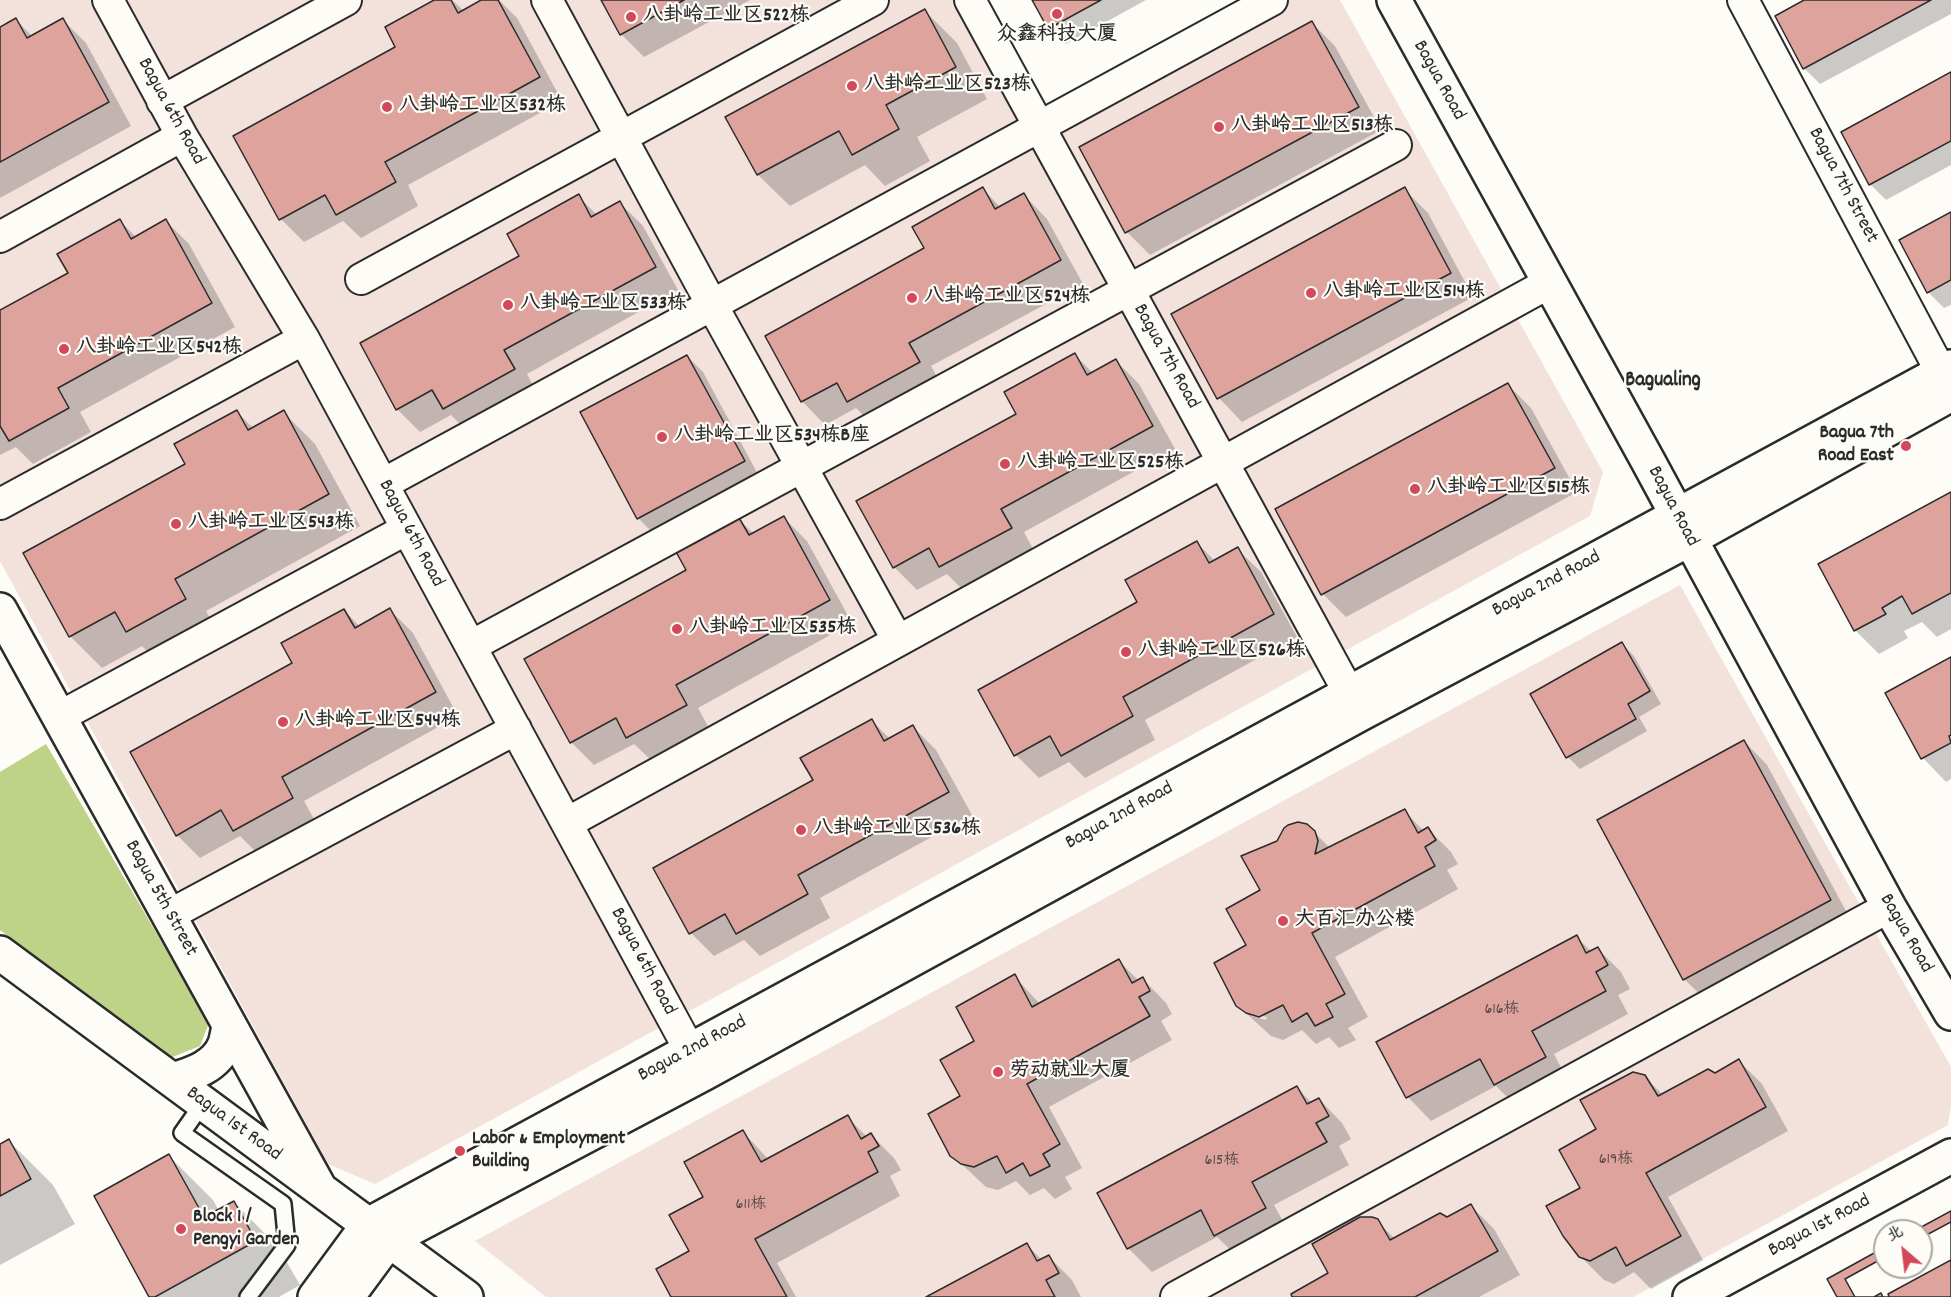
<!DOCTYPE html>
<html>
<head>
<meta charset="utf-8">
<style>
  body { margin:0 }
  #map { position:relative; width:1951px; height:1297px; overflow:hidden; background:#fdfcf7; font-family:Dekko,"LXGW WenKai TC",sans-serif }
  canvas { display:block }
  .north { position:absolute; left:1873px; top:1219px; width:60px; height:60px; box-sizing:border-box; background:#fdfcf7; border:2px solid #a9a8a5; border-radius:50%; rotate:332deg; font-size:16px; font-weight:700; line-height:24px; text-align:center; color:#2b2b2b }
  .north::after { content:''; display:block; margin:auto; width:21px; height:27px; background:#d1495b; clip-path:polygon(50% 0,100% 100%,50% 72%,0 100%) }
</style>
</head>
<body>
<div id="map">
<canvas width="1951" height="1297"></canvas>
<div class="north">北</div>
</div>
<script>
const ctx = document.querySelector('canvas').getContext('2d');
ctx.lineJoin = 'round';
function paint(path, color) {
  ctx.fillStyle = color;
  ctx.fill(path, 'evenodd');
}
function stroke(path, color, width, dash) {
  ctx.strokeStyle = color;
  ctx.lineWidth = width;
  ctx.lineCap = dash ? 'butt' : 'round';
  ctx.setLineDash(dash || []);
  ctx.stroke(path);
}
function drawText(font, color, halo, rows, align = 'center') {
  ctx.font = font + ' Dekko,"LXGW WenKai TC",sans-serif';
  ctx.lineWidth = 4.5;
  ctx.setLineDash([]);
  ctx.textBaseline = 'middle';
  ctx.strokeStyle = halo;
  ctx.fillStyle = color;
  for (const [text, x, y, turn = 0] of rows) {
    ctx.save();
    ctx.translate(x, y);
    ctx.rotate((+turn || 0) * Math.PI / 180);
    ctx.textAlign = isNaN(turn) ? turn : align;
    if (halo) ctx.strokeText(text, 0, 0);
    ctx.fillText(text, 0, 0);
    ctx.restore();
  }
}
const built = new Path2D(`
  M 0,0 L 984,0 L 1050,113 L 1254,0 L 1340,0 L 1603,472 L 1590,516 L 375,1184 L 328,1164 L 0,561 Z
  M 1680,585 L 1951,1067 L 1951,1104 L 1948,1125 L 1633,1297 L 546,1297 L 475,1241 Z`);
const green = new Path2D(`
  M 46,744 L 209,1023 L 200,1046 L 170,1058 L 0,930 L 0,772 Z`);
const shadow = new Path2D(`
  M 437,0 L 452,0 L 464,11 L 484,0 L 499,0 L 517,18 L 562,101 L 408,185 L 418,206 L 361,238 L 343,221 L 304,242 L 281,219 L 235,137 L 397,48 Z
  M 602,0 L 750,0 L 644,57 L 621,34 Z
  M 1034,0 L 1146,0 L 1066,44 L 1050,28 Z
  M 1807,0 L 1951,0 L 1951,14 L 1820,84 L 1804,68 Z
  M 925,11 L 957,43 L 987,99 L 917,137 L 930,161 L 885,186 L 865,165 L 790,206 L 758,175 Z
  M 16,20 L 33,37 L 63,20 L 86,43 L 131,126 L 0,198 L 0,29 Z
  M 1312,23 L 1335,46 L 1381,130 L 1150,255 L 1127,232 Z
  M 1951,74 L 1951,165 L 1886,200 L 1870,184 Z
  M 983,189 L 1001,208 L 1024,195 L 1047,219 L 1083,284 L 931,366 L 942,386 L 872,424 L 856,408 L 825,425 L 802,401 L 926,249 Z
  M 1404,189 L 1428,213 L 1473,297 L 1242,422 L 1219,398 L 1173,314 Z
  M 578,196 L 597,215 L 619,202 L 643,226 L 678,290 L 527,374 L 537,393 L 467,431 L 451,415 L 420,432 L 397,409 L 521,256 Z
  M 1951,213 L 1951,305 L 1944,308 L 1928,292 Z
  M 120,221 L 136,237 L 166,221 L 189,244 L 235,327 L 80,412 L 91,432 L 33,464 L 16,447 L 0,455 L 0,312 L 70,274 Z
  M 1075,355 L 1093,373 L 1116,361 L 1139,384 L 1175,449 L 1024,532 L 1034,551 L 963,590 L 947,574 L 917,590 L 894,567 L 1018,415 Z
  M 687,356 L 703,372 L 760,478 L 654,534 L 638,518 Z
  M 1508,385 L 1531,408 L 1577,492 L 1346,617 L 1323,594 Z
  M 237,412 L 253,428 L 283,412 L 315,444 L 360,526 L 206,611 L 217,631 L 159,663 L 142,646 L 102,668 L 70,636 L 187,465 Z
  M 1951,493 L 1951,629 L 1937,637 L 1922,622 L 1904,631 L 1908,638 L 1879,654 L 1855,630 L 1820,565 Z
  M 737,518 L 754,534 L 784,518 L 807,541 L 852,623 L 698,708 L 709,728 L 651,760 L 634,744 L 594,765 L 571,742 L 688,571 Z
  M 1197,543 L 1215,561 L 1237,549 L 1261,572 L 1297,637 L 1145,720 L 1155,740 L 1085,778 L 1069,762 L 1039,778 L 1016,755 L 1140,603 Z
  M 344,610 L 360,627 L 390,610 L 413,633 L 458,716 L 304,801 L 315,821 L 257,853 L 240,836 L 200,858 L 177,835 L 294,663 Z
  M 1622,644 L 1634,656 L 1661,704 L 1639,717 L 1647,731 L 1580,769 L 1568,757 Z
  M 1951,658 L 1951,779 L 1946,782 L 1923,758 L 1887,693 Z
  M 872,721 L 890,739 L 913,727 L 936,750 L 972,815 L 820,898 L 830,918 L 760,956 L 744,940 L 714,956 L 691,933 L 815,781 Z
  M 1744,741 L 1767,765 L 1853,924 L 1708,1002 L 1684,979 Z
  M 1404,811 L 1424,831 L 1428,829 L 1451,852 L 1458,864 L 1447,870 L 1458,889 L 1335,957 L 1368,1017 L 1348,1028 L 1356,1040 L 1339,1048 L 1329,1037 L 1316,1044 L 1302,1030 L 1283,1040 L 1271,1036 L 1237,1005 L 1248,946 L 1262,891 L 1314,832 L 1330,848 ZM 1251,1013 L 1267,1017 L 1266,1020 L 1251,1016 Z
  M 1576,937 L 1592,952 L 1598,949 L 1621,972 L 1630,989 L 1618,995 L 1628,1014 L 1554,1054 L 1568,1081 L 1518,1108 L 1496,1086 L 1431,1121 L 1408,1097 L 1378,1042 Z
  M 1119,961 L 1139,981 L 1143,979 L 1166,1003 L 1172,1014 L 1161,1021 L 1172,1040 L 1049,1107 L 1082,1168 L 1065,1177 L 1072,1189 L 1055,1199 L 1044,1188 L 1030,1195 L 1016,1181 L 998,1190 L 986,1187 L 952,1155 L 962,1097 L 976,1041 L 1014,976 L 1040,1004 Z
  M 1739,1061 L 1762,1084 L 1788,1131 L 1668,1197 L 1703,1260 L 1651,1289 L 1634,1272 L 1614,1284 L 1604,1280 L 1580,1256 L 1582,1188 L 1598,1129 L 1645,1077 L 1663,1095 L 1715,1075 Z
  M 1297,1088 L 1312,1103 L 1319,1099 L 1342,1123 L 1351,1139 L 1339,1146 L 1349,1165 L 1274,1205 L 1289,1232 L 1239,1258 L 1217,1237 L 1152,1272 L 1129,1249 L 1099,1193 Z
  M 847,1117 L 867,1137 L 871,1135 L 894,1158 L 901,1170 L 890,1176 L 900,1196 L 777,1263 L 796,1297 L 673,1297 L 691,1252 L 705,1197 L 743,1132 L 769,1160 Z
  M 9,1141 L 53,1185 L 75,1224 L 0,1265 L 0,1146 Z
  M 169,1156 L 213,1200 L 219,1211 L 234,1202 L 278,1247 L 300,1285 L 279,1297 L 151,1297 Z
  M 1471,1206 L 1494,1229 L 1520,1275 L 1479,1297 L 1294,1297 L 1330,1274 L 1377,1221 L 1395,1239 L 1447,1218 Z
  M 1027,1245 L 1042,1260 L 1049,1257 L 1072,1280 L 1081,1297 L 929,1297 Z`);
const building = new Path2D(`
  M 434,0 L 451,0 L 458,13 L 481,0 L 498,0 L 540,77 L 385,162 L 396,182 L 336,215 L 325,195 L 279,220 L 233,136 L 395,47 L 385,27 Z
  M 601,0 L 684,0 L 620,35 Z
  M 1032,0 L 1101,0 L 1048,29 Z
  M 1804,0 L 1931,0 L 1803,69 L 1775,16 Z
  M 925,9 L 956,67 L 886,105 L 899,129 L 852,155 L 839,131 L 757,175 L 725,117 Z
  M 16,18 L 27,38 L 63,18 L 109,102 L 0,162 L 0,27 Z
  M 1312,21 L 1359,107 L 1125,233 L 1079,147 Z
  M 1951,72 L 1951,141 L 1869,185 L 1841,132 Z
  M 983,187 L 995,209 L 1024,193 L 1061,260 L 909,343 L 920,362 L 847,402 L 837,383 L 801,402 L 765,336 L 924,248 L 912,227 Z
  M 1405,187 L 1451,273 L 1217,399 L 1171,314 Z
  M 579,194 L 591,217 L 620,201 L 656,267 L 504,350 L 515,369 L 443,409 L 432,390 L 396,410 L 360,343 L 519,256 L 507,234 Z
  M 1951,212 L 1951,280 L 1927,293 L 1899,240 Z
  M 120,219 L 131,239 L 166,219 L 212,303 L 58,388 L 69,408 L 9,441 L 0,426 L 0,310 L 68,273 L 57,254 Z
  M 1075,353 L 1087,375 L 1116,359 L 1153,426 L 1001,509 L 1012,528 L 939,567 L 929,548 L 893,568 L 856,501 L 1016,414 L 1004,392 Z
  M 687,355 L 745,461 L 637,519 L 580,412 Z
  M 1508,383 L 1555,468 L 1321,595 L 1275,509 Z
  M 237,410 L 248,430 L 284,410 L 329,494 L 175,579 L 186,599 L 126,632 L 115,612 L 69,637 L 23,553 L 185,464 L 174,444 Z
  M 1951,492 L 1951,593 L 1912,614 L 1902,596 L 1882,608 L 1886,614 L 1854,631 L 1818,564 Z
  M 738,516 L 749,535 L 784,516 L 830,600 L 676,685 L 687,705 L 626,738 L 616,718 L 570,743 L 524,659 L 686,570 L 675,550 Z
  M 1197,541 L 1209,563 L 1238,547 L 1274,614 L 1123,697 L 1133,716 L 1061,756 L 1050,736 L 1014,756 L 978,690 L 1137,602 L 1125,580 Z
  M 390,608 L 436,692 L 282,777 L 293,798 L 233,831 L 221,810 L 176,836 L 130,752 L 292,663 L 281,643 L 344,609 L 355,628 Z
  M 1622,642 L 1650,691 L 1628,704 L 1636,719 L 1566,758 L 1530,694 Z
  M 1951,657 L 1951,735 L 1949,736 L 1951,743 L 1921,759 L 1885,693 Z
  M 872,719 L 884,741 L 913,725 L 949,792 L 798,875 L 808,894 L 736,934 L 725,914 L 689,934 L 653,868 L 813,780 L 800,758 Z
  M 1744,740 L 1831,900 L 1683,980 L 1597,820 Z
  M 1405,809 L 1418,833 L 1428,827 L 1436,840 L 1425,847 L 1435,866 L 1312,933 L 1345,994 L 1326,1004 L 1333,1017 L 1315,1026 L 1307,1013 L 1292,1022 L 1283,1005 L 1259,1017 L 1246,1013 L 1236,1006 L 1214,963 L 1246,945 L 1226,909 L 1260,890 L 1241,856 L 1277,841 L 1284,828 L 1288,825 L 1298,822 L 1307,824 L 1315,831 L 1318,841 L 1315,854 Z
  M 1577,935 L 1586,953 L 1598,947 L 1608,965 L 1596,972 L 1606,991 L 1532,1031 L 1546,1057 L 1494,1085 L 1480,1059 L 1406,1098 L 1376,1042 Z
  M 1119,959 L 1132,983 L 1143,977 L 1150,991 L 1139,997 L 1150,1016 L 1027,1084 L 1060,1144 L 1043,1154 L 1050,1166 L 1030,1176 L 1023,1163 L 1006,1173 L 997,1156 L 974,1167 L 961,1164 L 950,1156 L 928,1114 L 960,1096 L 940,1060 L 974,1041 L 956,1007 L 1015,974 L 1032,1007 Z
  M 1739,1059 L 1766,1107 L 1646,1173 L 1681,1236 L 1626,1266 L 1616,1247 L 1590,1261 L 1579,1257 L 1563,1236 L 1546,1206 L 1580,1188 L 1559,1150 L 1596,1129 L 1580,1100 L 1633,1072 L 1645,1075 L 1658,1096 L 1708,1069 L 1715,1073 Z
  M 1297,1086 L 1307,1104 L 1319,1098 L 1329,1116 L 1316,1123 L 1327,1142 L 1252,1182 L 1266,1208 L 1214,1236 L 1201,1210 L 1127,1249 L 1097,1193 Z
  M 848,1115 L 861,1139 L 871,1133 L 879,1146 L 868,1152 L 878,1172 L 755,1239 L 787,1297 L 671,1297 L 656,1269 L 689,1251 L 669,1215 L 703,1197 L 684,1162 L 743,1130 L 761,1162 Z
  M 9,1139 L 31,1179 L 0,1196 L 0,1144 Z
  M 169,1154 L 204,1217 L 234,1201 L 256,1241 L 155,1297 L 149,1297 L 94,1196 Z
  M 1471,1204 L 1498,1251 L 1415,1297 L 1292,1297 L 1291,1294 L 1328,1273 L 1312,1244 L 1360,1217 L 1372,1217 L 1378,1219 L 1390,1240 L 1440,1213 L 1447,1217 Z
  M 1951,1211 L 1951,1297 L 1837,1297 L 1827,1279 L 1885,1247 L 1885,1267 L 1921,1267 L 1921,1231 L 1914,1231 Z
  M 1951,1222 L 1951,1297 L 1883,1297 L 1881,1293 L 1874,1297 L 1855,1297 L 1845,1279 L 1885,1257 L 1885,1267 L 1921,1267 L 1921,1238 Z
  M 1027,1243 L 1037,1261 L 1049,1255 L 1059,1273 L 1046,1280 L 1055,1297 L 926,1297 Z
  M 1951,1260 L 1951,1297 L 1889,1297 L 1888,1294 Z`);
const lane = new Path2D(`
  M 203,1103 L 182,1133 L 283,1204 L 287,1245 L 248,1297`);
const street = new Path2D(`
  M 108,0 L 182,136 L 304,339 L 701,1071
  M 547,0 L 712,305 L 898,641
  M 970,0 L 1360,713
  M 1743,0 L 1941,372
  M 162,101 L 346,0
  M 0,237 L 182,136
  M 361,279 L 873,0
  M 383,484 L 1272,0
  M 0,504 L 304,339
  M 471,646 L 1396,145
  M 59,717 L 407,529
  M 567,823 L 1549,283
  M 169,915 L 516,729
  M 1176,1297 L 1889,907`);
const secondary = new Path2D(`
  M 1394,0 L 1648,461 L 1889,907 L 1951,1013
  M 0,610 L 320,1189
  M 0,953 L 466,1297
  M 172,1080 C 193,1074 217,1066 225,1044 C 227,1038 228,1031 229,1025
  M 315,1297 L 368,1225 L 1951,367
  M 347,1297 L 389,1240 L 703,1074 L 1360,714 L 1690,539 L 1951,394
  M 1690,1297 L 1951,1156`);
const markers = [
  [1057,14,6,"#d1495b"],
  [631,17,6,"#d1495b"],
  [852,86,6,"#d1495b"],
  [387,107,6,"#d1495b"],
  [1219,127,6,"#d1495b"],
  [1311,293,6,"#d1495b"],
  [912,298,6,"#d1495b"],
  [508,305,6,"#d1495b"],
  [64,349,6,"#d1495b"],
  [662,437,6,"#d1495b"],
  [1906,446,6,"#d1495b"],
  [1005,464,6,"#d1495b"],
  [1415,489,6,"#d1495b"],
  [176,524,6,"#d1495b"],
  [677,629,6,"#d1495b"],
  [1126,652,6,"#d1495b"],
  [283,722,6,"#d1495b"],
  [801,830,6,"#d1495b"],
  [1283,921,6,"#d1495b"],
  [998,1072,6,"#d1495b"],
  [460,1151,6,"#d1495b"],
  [181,1229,6,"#d1495b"]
];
const numberNames = [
  ["616栋",1502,1011],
  ["619栋",1616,1161],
  ["615栋",1222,1162],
  ["611栋",751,1206]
];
const poiNames = [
  ["八卦岭工业区522栋",643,17],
  ["众鑫科技大厦",1057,36,"center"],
  ["八卦岭工业区523栋",864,86],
  ["八卦岭工业区532栋",399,107],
  ["八卦岭工业区513栋",1231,127],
  ["八卦岭工业区514栋",1323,293],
  ["八卦岭工业区524栋",924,298],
  ["八卦岭工业区533栋",520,305],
  ["八卦岭工业区542栋",76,349],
  ["Bagua 7th",1894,434,"right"],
  ["Road East",1894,457,"right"],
  ["八卦岭工业区534栋B座",674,437],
  ["八卦岭工业区525栋",1017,464],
  ["八卦岭工业区515栋",1427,489],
  ["八卦岭工业区543栋",188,524],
  ["八卦岭工业区535栋",689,629],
  ["八卦岭工业区526栋",1138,652],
  ["八卦岭工业区544栋",295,722],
  ["八卦岭工业区536栋",813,830],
  ["大百汇办公楼",1295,921],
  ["劳动就业大厦",1010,1072],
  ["Labor & Employment",472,1140],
  ["Building",472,1163],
  ["Block 1 /",193,1218],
  ["Pengyi Garden",193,1241]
];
const streetNames = [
  ["Bagua Road",1438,81,61],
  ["Bagua 6th Road",170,112,61],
  ["Bagua 7th Street",1842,186,62],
  ["Bagua 7th Road",1165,357,61],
  ["Bagua Road",1672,507,62],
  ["Bagua 6th Road",410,534,62],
  ["Bagua 2nd Road",1547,585,-28],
  ["Bagua 2nd Road",1120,817,-29],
  ["Bagua 5th Street",160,899,61],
  ["Bagua Road",1905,934,60],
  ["Bagua 6th Road",642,962,62],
  ["Bagua 2nd Road",693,1050,-28],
  ["Bagua 1st Road",233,1125,36],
  ["Bagua 1st Road",1820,1227,-28]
];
const neighbourhoodNames = [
  ["Bagualing",1663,382]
];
paint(built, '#f3e1dc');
paint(green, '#bed288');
paint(shadow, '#0003');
paint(building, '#dda39c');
stroke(building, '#2b2b2b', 1.5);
stroke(lane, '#2b2b2b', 20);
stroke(street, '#2b2b2b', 34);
stroke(secondary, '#2b2b2b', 38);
stroke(lane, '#fdfcf7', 15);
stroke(street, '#fdfcf7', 30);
stroke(secondary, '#fdfcf7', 33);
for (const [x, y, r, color] of markers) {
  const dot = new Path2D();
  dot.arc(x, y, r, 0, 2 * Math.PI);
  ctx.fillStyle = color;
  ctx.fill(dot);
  stroke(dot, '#fdfcf7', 2);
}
drawText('16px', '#584947', null, numberNames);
drawText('bold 20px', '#2b2b2b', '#fdfcf7', poiNames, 'left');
drawText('20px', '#2b2b2b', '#fdfcf7', streetNames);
drawText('bold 21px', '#2b2b2b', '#fdfcf7', neighbourhoodNames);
</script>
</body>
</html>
